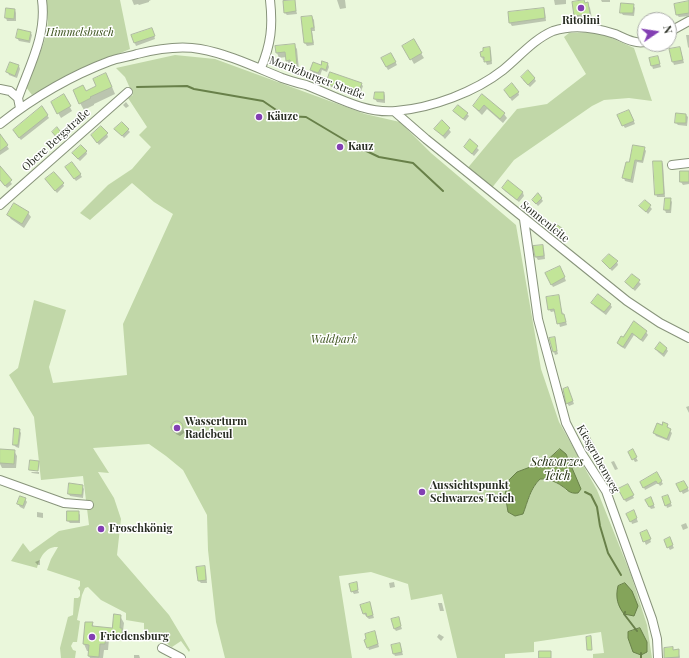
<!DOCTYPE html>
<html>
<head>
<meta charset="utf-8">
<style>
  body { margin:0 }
  #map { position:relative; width:689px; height:658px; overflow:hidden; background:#eaf7db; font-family:"Playfair Display",serif }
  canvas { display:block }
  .north { position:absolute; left:637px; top:12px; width:40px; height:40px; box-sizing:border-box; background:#fff; border:1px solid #a9aba7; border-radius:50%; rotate:77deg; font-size:11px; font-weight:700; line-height:16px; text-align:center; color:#282d22 }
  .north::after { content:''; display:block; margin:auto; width:14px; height:18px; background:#833fb3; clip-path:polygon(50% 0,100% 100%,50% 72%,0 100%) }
</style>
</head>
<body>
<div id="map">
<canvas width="689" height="658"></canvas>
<div class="north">N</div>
</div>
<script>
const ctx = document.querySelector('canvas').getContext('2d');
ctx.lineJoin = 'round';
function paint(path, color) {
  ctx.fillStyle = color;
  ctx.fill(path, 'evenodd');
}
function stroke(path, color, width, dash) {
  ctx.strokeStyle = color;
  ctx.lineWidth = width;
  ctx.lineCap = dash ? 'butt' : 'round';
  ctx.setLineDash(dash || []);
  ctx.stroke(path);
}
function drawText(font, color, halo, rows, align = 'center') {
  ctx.font = font + ' "Playfair Display",serif';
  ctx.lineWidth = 3;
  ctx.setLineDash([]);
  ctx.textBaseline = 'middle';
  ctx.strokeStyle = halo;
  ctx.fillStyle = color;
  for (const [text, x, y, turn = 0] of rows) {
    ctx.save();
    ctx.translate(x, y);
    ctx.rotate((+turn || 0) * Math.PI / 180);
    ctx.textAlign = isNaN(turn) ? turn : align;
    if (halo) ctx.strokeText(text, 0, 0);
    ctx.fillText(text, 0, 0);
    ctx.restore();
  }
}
const green = new Path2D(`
  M 46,0 L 120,0 L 130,49 L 82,69 L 32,95 L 26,87 C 34,67 46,44 48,22 C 48,15 46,7 46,0 Z
  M 598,32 L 634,48 L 652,101 L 629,98 L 604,100 L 592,106 L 514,160 L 491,189 L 466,170 L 517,109 L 547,104 L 586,74 L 564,37 L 569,33 Z
  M 175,55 L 215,59 L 365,114 L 400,122 L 431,153 L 516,225 L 541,369 L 559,422 L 597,490 L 631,575 L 647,625 L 652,658 L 593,658 L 593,654 L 604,653 L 601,632 L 534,642 L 534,652 L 505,654 L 505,658 L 457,658 L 442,594 L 411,600 L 408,584 L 371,572 L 339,576 L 352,658 L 225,658 L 216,622 L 208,550 L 207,515 L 183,470 L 166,456 L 149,444 L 93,448 L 109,473 L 98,472 L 114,498 L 121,519 L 117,555 L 169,615 L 190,650 L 189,652 L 181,641 L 172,647 C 166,645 166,639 161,636 C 156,634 150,634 144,634 L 144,623 L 126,620 L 126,613 L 101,600 L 88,587 L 85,588 L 82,595 L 77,620 L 80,621 L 77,642 L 73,642 L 71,646 L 73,650 L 76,651 L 75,658 L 61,658 L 60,648 L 68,617 L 73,615 L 74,598 L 78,598 L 80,596 L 80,591 L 78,588 L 80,586 L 80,581 L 47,570 L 51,559 L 58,547 C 46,546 40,557 37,568 L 11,561 L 23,543 L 30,552 L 59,531 L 89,525 L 83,476 L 41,480 L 34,417 L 9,375 L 18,368 L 34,300 L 66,310 L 49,367 L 53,383 L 127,375 L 123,324 L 173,214 L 154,202 L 132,183 L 90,220 L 80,213 L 108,185 L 132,169 L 151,147 L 139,135 L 147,127 L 128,98 L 133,95 L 125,77 L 116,68 ZM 560,449 L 567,491 C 560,483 551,479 540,479 C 531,489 528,501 523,514 L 515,516 L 508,512 L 505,494 L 517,472 L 546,461 Z`);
const water = new Path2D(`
  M 560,449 L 566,454 L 581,489 L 578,493 C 569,494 568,490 562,486 C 555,481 548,479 540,479 C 530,489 528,501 523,514 L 515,516 L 508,512 L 505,494 L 509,480 L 517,472 L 546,461 Z
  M 625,583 L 632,591 L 638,606 L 634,616 L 624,614 C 618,606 615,598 618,586 Z
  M 640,628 L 647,642 L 647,652 L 641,655 L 633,652 L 628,638 L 628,632 Z`);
const shadow = new Path2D(`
  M 129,0 L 151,0 L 149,1 L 149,2 L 139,5 L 138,4 L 134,5 L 132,0 Z
  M 337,0 L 345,0 L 346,8 L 340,9 Z
  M 554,0 L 566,0 L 566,4 L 555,5 Z
  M 601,0 L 610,0 L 610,2 L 602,2 Z
  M 294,1 L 297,14 L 287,15 L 285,13 Z
  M 689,2 L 689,16 L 679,17 L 677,15 Z
  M 587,3 L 590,8 L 592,18 L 578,20 L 575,16 L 585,4 Z
  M 633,5 L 635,8 L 634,16 L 623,15 L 621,12 Z
  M 544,9 L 545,12 L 546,21 L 512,26 L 510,23 Z
  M 15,10 L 16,13 L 16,21 L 7,21 L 6,18 Z
  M 312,17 L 314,20 L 315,31 L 312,31 L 314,45 L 307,46 L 305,43 L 302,18 Z
  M 30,32 L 32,35 L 30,43 L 19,41 L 17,38 Z
  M 153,32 L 155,39 L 136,46 L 132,36 Z
  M 686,35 L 689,35 L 689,48 L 688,47 Z
  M 413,41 L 424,58 L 414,64 L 404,46 Z
  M 294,45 L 297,49 L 299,70 L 295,71 L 292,65 L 289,65 L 286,57 L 279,58 L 277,53 L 276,47 Z
  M 489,48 L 491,51 L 492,64 L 487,65 L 485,60 L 483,60 L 482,57 L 481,53 L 484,52 Z
  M 680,48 L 684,63 L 674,65 L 673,62 Z
  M 391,54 L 397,65 L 388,70 L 382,59 Z
  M 657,57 L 661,67 L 653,69 L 650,59 Z
  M 11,63 L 19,66 L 20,69 L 17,78 L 9,75 L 8,72 Z
  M 328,64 L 329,67 L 327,72 L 322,70 L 320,76 L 313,73 L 311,70 Z
  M 534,78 L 536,81 L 530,87 L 523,80 Z
  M 110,82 L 115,94 L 94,104 L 94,105 L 84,110 L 80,103 L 86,92 Z
  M 327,84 L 361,84 L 363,86 L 359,97 L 329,86 Z
  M 518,92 L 519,95 L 512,101 L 507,93 Z
  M 384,93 L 385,96 L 385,103 L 377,102 L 375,99 Z
  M 64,96 L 72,111 L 61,118 L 52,102 Z
  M 482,96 L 504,114 L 507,118 L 503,123 L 487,109 L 482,115 L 477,110 L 474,106 Z
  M 126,102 L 129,106 L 126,108 L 123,105 Z
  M 454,111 L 467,114 L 469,116 L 465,121 Z
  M 631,114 L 635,124 L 625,128 L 623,125 Z
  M 47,115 L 49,118 L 21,140 L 15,133 Z
  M 686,115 L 688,117 L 687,126 L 678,125 L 676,123 Z
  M 442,122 L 451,132 L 445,139 L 436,129 Z
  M 116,129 L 128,130 L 130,132 L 124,138 Z
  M 53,133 L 62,135 L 64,138 L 60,141 Z
  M 107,134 L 108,137 L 99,145 L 94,138 Z
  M 2,138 L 9,149 L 0,155 L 0,140 Z
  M 470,141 L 479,150 L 474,156 L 465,147 Z
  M 644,148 L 646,151 L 643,163 L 637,162 L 633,183 L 625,181 L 624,178 L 630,164 Z
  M 86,151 L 87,154 L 80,161 L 75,156 Z
  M 662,162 L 663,164 L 665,197 L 657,197 L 656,194 Z
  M 0,168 L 12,184 L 7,188 L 0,180 Z
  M 68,170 L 80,174 L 82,177 L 76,181 Z
  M 689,172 L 689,184 L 683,185 L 681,182 Z
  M 48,182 L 63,184 L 64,186 L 57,193 Z
  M 508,182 L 523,193 L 524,196 L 519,202 L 505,191 L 503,188 Z
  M 541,198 L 543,201 L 538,206 L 533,200 Z
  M 670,199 L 672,202 L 671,213 L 666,213 L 665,210 Z
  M 645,201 L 652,209 L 648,214 L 641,206 Z
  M 28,213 L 31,217 L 24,228 L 11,219 L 8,215 Z
  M 551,229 L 562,230 L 564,233 L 560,238 Z
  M 542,246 L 544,249 L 545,259 L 538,260 L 536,257 Z
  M 604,262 L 617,262 L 618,265 L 612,271 Z
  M 560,267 L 566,281 L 553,287 L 546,274 Z
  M 632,275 L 641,284 L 635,291 L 626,282 Z
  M 558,296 L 563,315 L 565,318 L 567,325 L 560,327 L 556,311 L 551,312 L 549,309 Z
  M 593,303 L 610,304 L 612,307 L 606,315 L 594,306 Z
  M 634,323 L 646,332 L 648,335 L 643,342 L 634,335 L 625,349 L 620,346 L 618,343 Z
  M 554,338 L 558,354 L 555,355 L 554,352 Z
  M 666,348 L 668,351 L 664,357 L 658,352 L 656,349 Z
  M 568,388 L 574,404 L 569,406 L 567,403 Z
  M 689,406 L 689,413 L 686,407 Z
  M 178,422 L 180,423 L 184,431 L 184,433 L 180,436 L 176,434 L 173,426 L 173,424 Z
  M 667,425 L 668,429 L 672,433 L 669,441 L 656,436 L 654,433 L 662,426 Z
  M 19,430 L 21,433 L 19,448 L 16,447 L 14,445 Z
  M 0,450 L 14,451 L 17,456 L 16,468 L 2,468 L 0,464 Z
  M 632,451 L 638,461 L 635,462 L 629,452 Z
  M 614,461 L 618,469 L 615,470 L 611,462 Z
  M 31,472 L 39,472 L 39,474 L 32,473 Z
  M 657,474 L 663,484 L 660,486 L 658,483 L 645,490 L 642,483 Z
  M 684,482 L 689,491 L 683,494 L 678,485 Z
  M 627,485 L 634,498 L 626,502 L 619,489 Z
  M 82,486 L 84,489 L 83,498 L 70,496 L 69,494 Z
  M 25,499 L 27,502 L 24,509 L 20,507 L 18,504 Z
  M 669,499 L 672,506 L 667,508 L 666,505 Z
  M 652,501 L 655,508 L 651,509 L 649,506 Z
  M 37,512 L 43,513 L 43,518 L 37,517 Z
  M 78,512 L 80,515 L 80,523 L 70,523 L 68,521 Z
  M 635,514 L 638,522 L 632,524 L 631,521 Z
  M 686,523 L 688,528 L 683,530 L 681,525 Z
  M 641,533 L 648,534 L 651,542 L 646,545 Z
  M 671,542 L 674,548 L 670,550 L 668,547 Z
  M 40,560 L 40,565 L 38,565 L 35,562 Z
  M 204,567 L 206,570 L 207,583 L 201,583 L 199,581 Z
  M 394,582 L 395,587 L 390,588 L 389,583 Z
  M 356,584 L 359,593 L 354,594 L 352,591 Z
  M 438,603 L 442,603 L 444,611 L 440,611 Z
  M 370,604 L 374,618 L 369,619 L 364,614 Z
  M 120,616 L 124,623 L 123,631 L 126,635 L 125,641 L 109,639 L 108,650 L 104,650 L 103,658 L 90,658 L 89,656 L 90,651 L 87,651 L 84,644 L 86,623 L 92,623 L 94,627 L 113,629 Z
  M 398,618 L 402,629 L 396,631 L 394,628 Z
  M 439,634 L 444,637 L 441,641 L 437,637 Z
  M 376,635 L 379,647 L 369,650 L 368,647 Z
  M 400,644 L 403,655 L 395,656 L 394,654 Z
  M 672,648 L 674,651 L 678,650 L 680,658 L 666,658 L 665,649 Z
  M 134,655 L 139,655 L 140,658 L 134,658 Z`);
const stream = new Path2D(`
  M 137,87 L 187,86 L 194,89 L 263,101 L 285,116 L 306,117 L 353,145
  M 358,147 L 379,157 L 413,163 L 443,191
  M 585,492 L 591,495 L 597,507 L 600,526 L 608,553 L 621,575
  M 625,612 L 624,614 L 637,631
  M 641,658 L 641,653`);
const building = new Path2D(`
  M 295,0 L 296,11 L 284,13 L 283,1 Z
  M 584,0 L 585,3 L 588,2 L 590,14 L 574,16 L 572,2 Z
  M 689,1 L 689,13 L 676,15 L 674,4 Z
  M 621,3 L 634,4 L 633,13 L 620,13 Z
  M 6,8 L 15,9 L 14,19 L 5,18 Z
  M 544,8 L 545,18 L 509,23 L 508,12 Z
  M 312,16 L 314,28 L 311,28 L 313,43 L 304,43 L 301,17 Z
  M 152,28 L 155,36 L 134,43 L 131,35 Z
  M 18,29 L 31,32 L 29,41 L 16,38 Z
  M 414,39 L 422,53 L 410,60 L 402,46 Z
  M 295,44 L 297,66 L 291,67 L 290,60 L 286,61 L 285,52 L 276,53 L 275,46 Z
  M 490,47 L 491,61 L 484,62 L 484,57 L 481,57 L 480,52 L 483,51 L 483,48 Z
  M 680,47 L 683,60 L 672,62 L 669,49 Z
  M 391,53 L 396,62 L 386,67 L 381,58 Z
  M 658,56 L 660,64 L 651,66 L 649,58 Z
  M 322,61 L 328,63 L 326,70 L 321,68 L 318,73 L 310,70 L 313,62 L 321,65 Z
  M 10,62 L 19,65 L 15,76 L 6,72 Z
  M 528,70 L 535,78 L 528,85 L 521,77 Z
  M 330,72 L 362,83 L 358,94 L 326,84 Z
  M 106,73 L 112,87 L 90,97 L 91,98 L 79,104 L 73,90 L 83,85 L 86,91 L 96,86 L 93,79 Z
  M 512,83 L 519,92 L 510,98 L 504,90 Z
  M 375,92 L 384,92 L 384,100 L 374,99 Z
  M 64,94 L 71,106 L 57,114 L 51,102 Z
  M 482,94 L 505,113 L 500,119 L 484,105 L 479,111 L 473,106 Z
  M 458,105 L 468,113 L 463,119 L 453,111 Z
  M 42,106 L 48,115 L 19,138 L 13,130 Z
  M 629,110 L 634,121 L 622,126 L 617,115 Z
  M 676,113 L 686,114 L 686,123 L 675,123 Z
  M 442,120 L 450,128 L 443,136 L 434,129 Z
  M 122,122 L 129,129 L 122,136 L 114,129 Z
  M 101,126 L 108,133 L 97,143 L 91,135 Z
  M 57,127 L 63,135 L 58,139 L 52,132 Z
  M 0,134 L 8,145 L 0,151 Z
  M 470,139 L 478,146 L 472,154 L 464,147 Z
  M 81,145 L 87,151 L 78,159 L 72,153 Z
  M 633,145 L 645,147 L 642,161 L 635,160 L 631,180 L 622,178 L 626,162 L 629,162 Z
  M 653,161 L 662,161 L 664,194 L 655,195 Z
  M 72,162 L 81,174 L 74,179 L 65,167 Z
  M 0,166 L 12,180 L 5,186 L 0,180 Z
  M 680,171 L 689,171 L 689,182 L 680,182 Z
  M 54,172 L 64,183 L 55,191 L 45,179 Z
  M 508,180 L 523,192 L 517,200 L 502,188 Z
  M 538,193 L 542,198 L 536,204 L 532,200 Z
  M 665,198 L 671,198 L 670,210 L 664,210 Z
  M 645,200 L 651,205 L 646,212 L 639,206 Z
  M 14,203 L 29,212 L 22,224 L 7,215 Z
  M 555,223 L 563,229 L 558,236 L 550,229 Z
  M 543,245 L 544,256 L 535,257 L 533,246 Z
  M 609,254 L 618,261 L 610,269 L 602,261 Z
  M 560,266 L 565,277 L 551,285 L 545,273 Z
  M 632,274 L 640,280 L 633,289 L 625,282 Z
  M 598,294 L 611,304 L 604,312 L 591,303 Z
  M 559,295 L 562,314 L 564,314 L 566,322 L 557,324 L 554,309 L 548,310 L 546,297 Z
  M 634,321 L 647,331 L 641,340 L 632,333 L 623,347 L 617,343 L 621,336 L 623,337 Z
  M 555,337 L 557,351 L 553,352 L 549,338 Z
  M 660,342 L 667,348 L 663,354 L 655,349 Z
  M 568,387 L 573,401 L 566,404 L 563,389 Z
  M171 427a6 6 0 1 1 12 0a6 6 0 1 1-12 0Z
  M 663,422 L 668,424 L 667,427 L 671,429 L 667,439 L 653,433 L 657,423 L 662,425 Z
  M 14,428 L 20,429 L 18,445 L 13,445 Z
  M 587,432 L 594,445 L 589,448 L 582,435 Z
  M 0,449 L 15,450 L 14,464 L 0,463 Z
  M 633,449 L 637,457 L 632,460 L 628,452 Z
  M 30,460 L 39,461 L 38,471 L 29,470 Z
  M 657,472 L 662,481 L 658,484 L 656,481 L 643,488 L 640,482 Z
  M 684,481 L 688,488 L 680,492 L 676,484 Z
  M 69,483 L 83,485 L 82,495 L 68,494 Z
  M 628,484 L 634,495 L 624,500 L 618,489 Z
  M 668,495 L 671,503 L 665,506 L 662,497 Z
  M 20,496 L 26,498 L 23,506 L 17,504 Z
  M 651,497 L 654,505 L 649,507 L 645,500 Z
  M 634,510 L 637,518 L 630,522 L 626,514 Z
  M 67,511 L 79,511 L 79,521 L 67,521 Z
  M 647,530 L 651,539 L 643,542 L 640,533 Z
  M 670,537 L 673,545 L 667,548 L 664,540 Z
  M 205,566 L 206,580 L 198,581 L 196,567 Z
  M 357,582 L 358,590 L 351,592 L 349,584 Z
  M 370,602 L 373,615 L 367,617 L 366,613 L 363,614 L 360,605 Z
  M 114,614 L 121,615 L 120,628 L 122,628 L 122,634 L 106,633 L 105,644 L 100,644 L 99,657 L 88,656 L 89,645 L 83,644 L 85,622 L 93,622 L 92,626 L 112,628 Z
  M 399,617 L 401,626 L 394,629 L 391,619 Z
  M 375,631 L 378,644 L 367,648 L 364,640 L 366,639 L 365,634 Z
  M 591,636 L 592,650 L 587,650 L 586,637 Z
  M 400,643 L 402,652 L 393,654 L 391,645 Z
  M 673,647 L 673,650 L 679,649 L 679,657 L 664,658 L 664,648 Z
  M 539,651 L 551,651 L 551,658 L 539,658 Z`);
const minor = new Path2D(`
  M 669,32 L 689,21
  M 261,68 C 271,44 273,26 270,0
  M 0,89 L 10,91 L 18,98
  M 20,108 L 18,98 C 29,67 47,35 42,0
  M 395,112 L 426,139 L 627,301 L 660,323 L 689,338
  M 0,124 C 33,98 70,76 110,61 C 118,58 128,57 137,54 C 157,49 179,45 200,49 C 228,54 255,67 282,78 C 290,81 298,83 306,85 C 335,96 364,114 396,111 C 432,108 475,92 503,70 C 519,57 534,39 553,31 C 574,24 594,27 615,34 C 625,38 634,44 645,42
  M 672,165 L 689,163
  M 0,205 L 128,92
  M 524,219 L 538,319 L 566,423 L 582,454 L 606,491 L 652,619 L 657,639 L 658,658
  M 0,480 L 64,503 L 89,505
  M 162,648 L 181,658`);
const markers = [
  [581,8,4,"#833fb3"],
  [259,117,4,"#833fb3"],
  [340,147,4,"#833fb3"],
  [177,428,4,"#833fb3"],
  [422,492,4,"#833fb3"],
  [101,529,4,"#833fb3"],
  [92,637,4,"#833fb3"]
];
const poiNames = [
  ["Ritolini",581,21,"center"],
  ["Käuze",267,117],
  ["Kauz",348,147],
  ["Wasserturm",185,422],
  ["Radebeul",185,435],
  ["Aussichtspunkt",430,486],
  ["Schwarzes Teich",430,499],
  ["Froschkönig",109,529],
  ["Friedensburg",100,637]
];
const parkNames = [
  ["Himmelsbusch",80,33],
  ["Waldpark",334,340]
];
const streetNames = [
  ["Moritzburger Straße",317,78,21],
  ["Obere Bergstraße",56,140,-42],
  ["Sonnenleite",545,222,39],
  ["Kiesgrubenweg",598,459,61]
];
const waterNames = [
  ["Schwarzes",557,462],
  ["Teich",557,476]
];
paint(green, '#c1d7a8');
paint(water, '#84a45a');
stroke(water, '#688049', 1);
paint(shadow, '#0003');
stroke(stream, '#688049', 2);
paint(building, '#c2e598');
stroke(building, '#aebaa0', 1);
stroke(minor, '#88947b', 10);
stroke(minor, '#fff', 8);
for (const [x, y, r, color] of markers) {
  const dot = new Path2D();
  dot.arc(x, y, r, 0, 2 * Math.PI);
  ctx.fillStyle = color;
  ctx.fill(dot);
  stroke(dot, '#fff', 1.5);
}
drawText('bold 11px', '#282d22', '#fff', poiNames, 'left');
drawText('italic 11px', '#3c521d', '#fff', parkNames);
drawText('11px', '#282d22', '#fff', streetNames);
drawText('italic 12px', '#212e0e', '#fff', waterNames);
</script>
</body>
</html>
